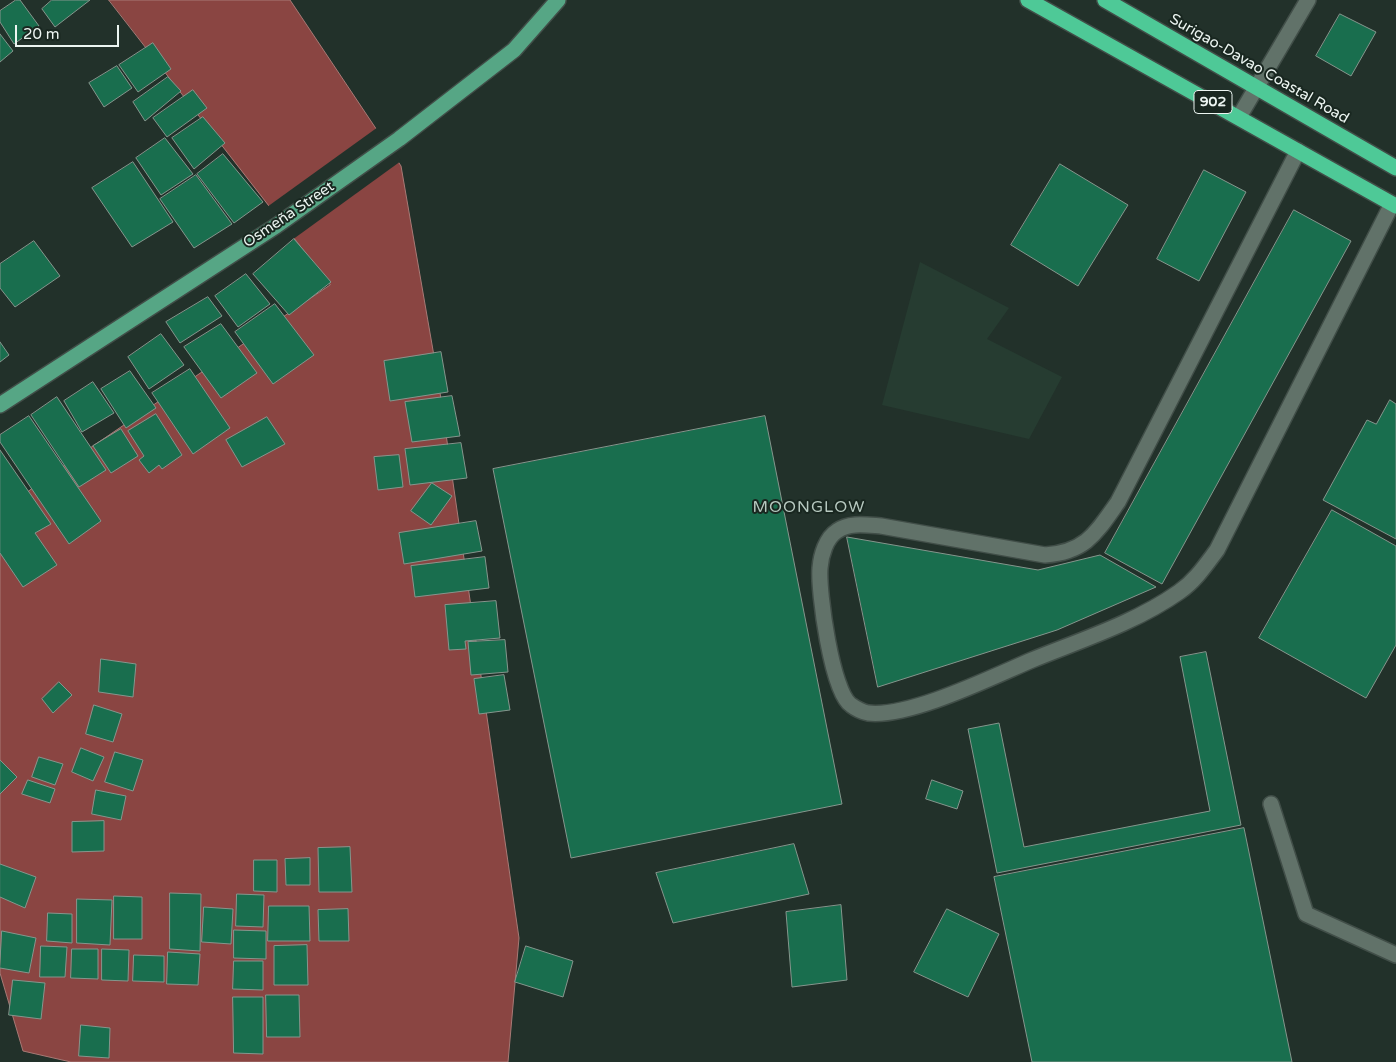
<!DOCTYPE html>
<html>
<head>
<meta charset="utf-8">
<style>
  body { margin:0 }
  #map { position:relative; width:1396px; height:1062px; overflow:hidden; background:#22312a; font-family:"Varela Round",sans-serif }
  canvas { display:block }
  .scale { position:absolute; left:15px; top:25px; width:104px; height:22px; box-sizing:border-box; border:2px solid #ecf5f1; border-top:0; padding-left:6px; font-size:15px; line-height:18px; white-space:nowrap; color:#ecf5f1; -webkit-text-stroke:4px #192720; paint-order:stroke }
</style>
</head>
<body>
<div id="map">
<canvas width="1396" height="1062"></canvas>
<div class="scale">20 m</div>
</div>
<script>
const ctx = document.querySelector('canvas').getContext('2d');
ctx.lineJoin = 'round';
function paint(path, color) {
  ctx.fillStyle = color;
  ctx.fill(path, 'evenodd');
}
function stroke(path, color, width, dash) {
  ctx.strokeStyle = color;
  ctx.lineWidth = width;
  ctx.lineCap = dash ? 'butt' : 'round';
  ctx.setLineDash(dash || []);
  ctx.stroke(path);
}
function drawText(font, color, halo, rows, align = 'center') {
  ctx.font = font + ' "Varela Round",sans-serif';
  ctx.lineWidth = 4;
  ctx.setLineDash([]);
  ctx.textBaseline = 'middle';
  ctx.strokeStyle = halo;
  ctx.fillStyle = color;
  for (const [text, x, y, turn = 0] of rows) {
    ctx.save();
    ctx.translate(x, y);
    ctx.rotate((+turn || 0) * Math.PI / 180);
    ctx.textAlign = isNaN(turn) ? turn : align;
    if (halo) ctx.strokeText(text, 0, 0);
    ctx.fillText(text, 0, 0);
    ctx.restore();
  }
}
const built = new Path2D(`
  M 920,262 L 1009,308 L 987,339 L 1062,377 L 1029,439 L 882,405 Z`);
const water = new Path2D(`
  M 109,0 L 290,0 L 401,166 L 438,379 L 519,938 L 508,1062 L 71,1062 L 23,1051 L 0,973 L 0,514 L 40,482 L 330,285 Z`);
const pier = new Path2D(`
  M 378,127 L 401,161 L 292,240 L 267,207 Z`);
const building = new Path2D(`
  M 16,0 L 20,0 L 39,26 L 14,44 L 0,22 L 0,11 Z
  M 52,0 L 90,0 L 55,27 L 42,9 Z
  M 1340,14 L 1376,32 L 1351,76 L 1316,56 Z
  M 0,34 L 13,51 L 0,62 Z
  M 153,43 L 171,69 L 138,92 L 119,65 Z
  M 117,66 L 132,88 L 104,107 L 89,83 Z
  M 168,77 L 181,91 L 145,121 L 133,102 Z
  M 193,90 L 207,108 L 167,137 L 153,118 Z
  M 203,117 L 225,143 L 194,169 L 172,138 Z
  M 165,138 L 193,174 L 161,195 L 136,158 Z
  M 223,154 L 263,202 L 234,223 L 197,174 Z
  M 133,162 L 173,222 L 132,247 L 92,188 Z
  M 1060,164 L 1128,205 L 1078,286 L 1011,245 Z
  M 1204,170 L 1246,192 L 1199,281 L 1157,259 Z
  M 196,175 L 232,224 L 194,248 L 160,199 Z
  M 1294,210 L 1351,241 L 1162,584 L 1105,553 Z
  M 294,239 L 331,282 L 289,315 L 253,274 Z
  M 34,241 L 60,276 L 15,307 L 0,288 L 0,264 Z
  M 246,274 L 270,304 L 238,327 L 215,296 Z
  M 208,297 L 222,316 L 180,343 L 166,322 Z
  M 275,304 L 314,355 L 273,384 L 235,332 Z
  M 221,324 L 257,373 L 221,398 L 184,347 Z
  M 161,334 L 184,365 L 149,389 L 128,357 Z
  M 0,342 L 9,355 L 0,362 Z
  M 441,352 L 448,392 L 390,401 L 384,361 Z
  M 190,369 L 230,428 L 193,454 L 152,393 Z
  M 130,371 L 156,408 L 126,428 L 101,389 Z
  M 93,382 L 114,413 L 82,432 L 64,401 Z
  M 452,396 L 460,436 L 412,442 L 405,402 Z
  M 57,397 L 106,470 L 79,487 L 31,415 Z
  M 1390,400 L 1396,404 L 1396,539 L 1323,500 L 1367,420 L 1376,424 Z
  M 156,414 L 182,455 L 162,469 L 159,465 L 149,473 L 139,460 L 144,456 L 128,431 Z
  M 29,416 L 101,521 L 69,544 L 0,442 L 0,435 Z
  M 765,416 L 842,804 L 571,858 L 493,469 Z
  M 267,417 L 285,444 L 242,467 L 226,440 Z
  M 121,429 L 138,456 L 111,473 L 93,446 Z
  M 461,443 L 467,478 L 410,485 L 405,449 Z
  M 0,450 L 51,524 L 35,533 L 57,565 L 23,587 L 0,553 Z
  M 399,455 L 403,487 L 378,490 L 374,457 Z
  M 432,483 L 452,496 L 431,525 L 411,511 Z
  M 1332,510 L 1396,546 L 1396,645 L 1366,698 L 1259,638 Z
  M 476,521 L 482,551 L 404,564 L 399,533 Z
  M 847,537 L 1038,570 L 1100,555 L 1156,587 L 1057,630 L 878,687 Z
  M 485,557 L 489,588 L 415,597 L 411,566 Z
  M 496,601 L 500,638 L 465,641 L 466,649 L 449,650 L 445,605 Z
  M 505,640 L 508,672 L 471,675 L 468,642 Z
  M 1206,652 L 1241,825 L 997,873 L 968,729 L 999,723 L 1024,847 L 1210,811 L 1180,657 Z
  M 101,659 L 136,664 L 133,697 L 99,692 Z
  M 504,675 L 510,710 L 479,714 L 474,679 Z
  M 59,682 L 72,695 L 53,713 L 42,699 Z
  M 94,705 L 122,714 L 113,742 L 86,734 Z
  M 81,748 L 104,757 L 93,781 L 72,772 Z
  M 115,752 L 143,760 L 133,791 L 105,782 Z
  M 39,757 L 63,764 L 55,785 L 32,777 Z
  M 0,760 L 17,777 L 0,794 Z
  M 28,780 L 55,789 L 50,803 L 22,794 Z
  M 932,780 L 963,791 L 957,809 L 926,799 Z
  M 96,790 L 126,796 L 121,820 L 92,814 Z
  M 104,821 L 104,851 L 72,852 L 72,822 Z
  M 1244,828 L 1292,1062 L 1032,1062 L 994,877 Z
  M 794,844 L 809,894 L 673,923 L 656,873 Z
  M 350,847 L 352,892 L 319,892 L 318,848 Z
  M 310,858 L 310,885 L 286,885 L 285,859 Z
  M 254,860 L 277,860 L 277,892 L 254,891 Z
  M 0,864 L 36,877 L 25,908 L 0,897 Z
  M 170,893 L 201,894 L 200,951 L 170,949 Z
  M 237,894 L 264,895 L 263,927 L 236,926 Z
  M 114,896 L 142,897 L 142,939 L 114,939 Z
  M 77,899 L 112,900 L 110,945 L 77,943 Z
  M 841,905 L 847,980 L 792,987 L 786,912 Z
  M 269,906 L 309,906 L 310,941 L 268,941 Z
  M 204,907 L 233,909 L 231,944 L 202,942 Z
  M 348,909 L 349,941 L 319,941 L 318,910 Z
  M 947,909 L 999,934 L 968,997 L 914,972 Z
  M 48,913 L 72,914 L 72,943 L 47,941 Z
  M 234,930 L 266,931 L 266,959 L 234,958 Z
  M 2,931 L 36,938 L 29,973 L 0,968 Z
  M 307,945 L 308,985 L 274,985 L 274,946 Z
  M 41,946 L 67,947 L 65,977 L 40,977 Z
  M 526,946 L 573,961 L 563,997 L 515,982 Z
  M 72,949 L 98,949 L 98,979 L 71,978 Z
  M 102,949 L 129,950 L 128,981 L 102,980 Z
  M 168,952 L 200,954 L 198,985 L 167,984 Z
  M 134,955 L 164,956 L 164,982 L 133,981 Z
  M 234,961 L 263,961 L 263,990 L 233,989 Z
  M 13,980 L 45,983 L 41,1019 L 9,1015 Z
  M 266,995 L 299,995 L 300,1037 L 267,1037 Z
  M 233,997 L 263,997 L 263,1054 L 234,1053 Z
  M 81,1025 L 110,1028 L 109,1058 L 79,1056 Z`);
const minor = new Path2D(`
  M 1239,117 L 1308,0
  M 1298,151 L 1118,502 C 1096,533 1086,552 1045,555 L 881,526 C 867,525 849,522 837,531 C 826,538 821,555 820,568 C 818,591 832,693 851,705 C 855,708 863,712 868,713 C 909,718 992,677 1032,660 C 1081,640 1135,623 1179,592 C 1195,581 1205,566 1217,550 L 1392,204
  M 1271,804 L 1306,914 L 1396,955`);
const major = new Path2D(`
  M 0,405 L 276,226 L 399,139 L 514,50 L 558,0`);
const highway = new Path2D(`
  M 1028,0 L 1396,206
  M 1105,0 L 1396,168`);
const shields = [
  [1213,102,38]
];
const shieldNames = [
  ["902",1213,102]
];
const streetNames = [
  ["Surigao-Davao Coastal Road",1259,69,30],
  ["Osmeña Street",289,215,-34]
];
const neighbourhoodNames = [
  ["MOONGLOW",809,508]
];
paint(built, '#263c31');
paint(water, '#8a4542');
stroke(water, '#a77a76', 1);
paint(pier, '#22312a');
paint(building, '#196e4e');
stroke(building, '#85968d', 1);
stroke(minor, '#414e48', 18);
stroke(major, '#414e48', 18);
stroke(highway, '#414e48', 18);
stroke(minor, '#617269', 15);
stroke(major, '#56a685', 15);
stroke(highway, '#4ec997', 15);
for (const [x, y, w] of shields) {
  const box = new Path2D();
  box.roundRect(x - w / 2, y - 11.5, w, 23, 4);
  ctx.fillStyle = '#192720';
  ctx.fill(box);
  stroke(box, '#ecf5f1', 1);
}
drawText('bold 14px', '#ecf5f1', null, shieldNames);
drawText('15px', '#ecf5f1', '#192720', streetNames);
ctx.letterSpacing = '1px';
drawText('16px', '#b7c9c0', '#192720', neighbourhoodNames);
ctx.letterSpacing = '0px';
</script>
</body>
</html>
